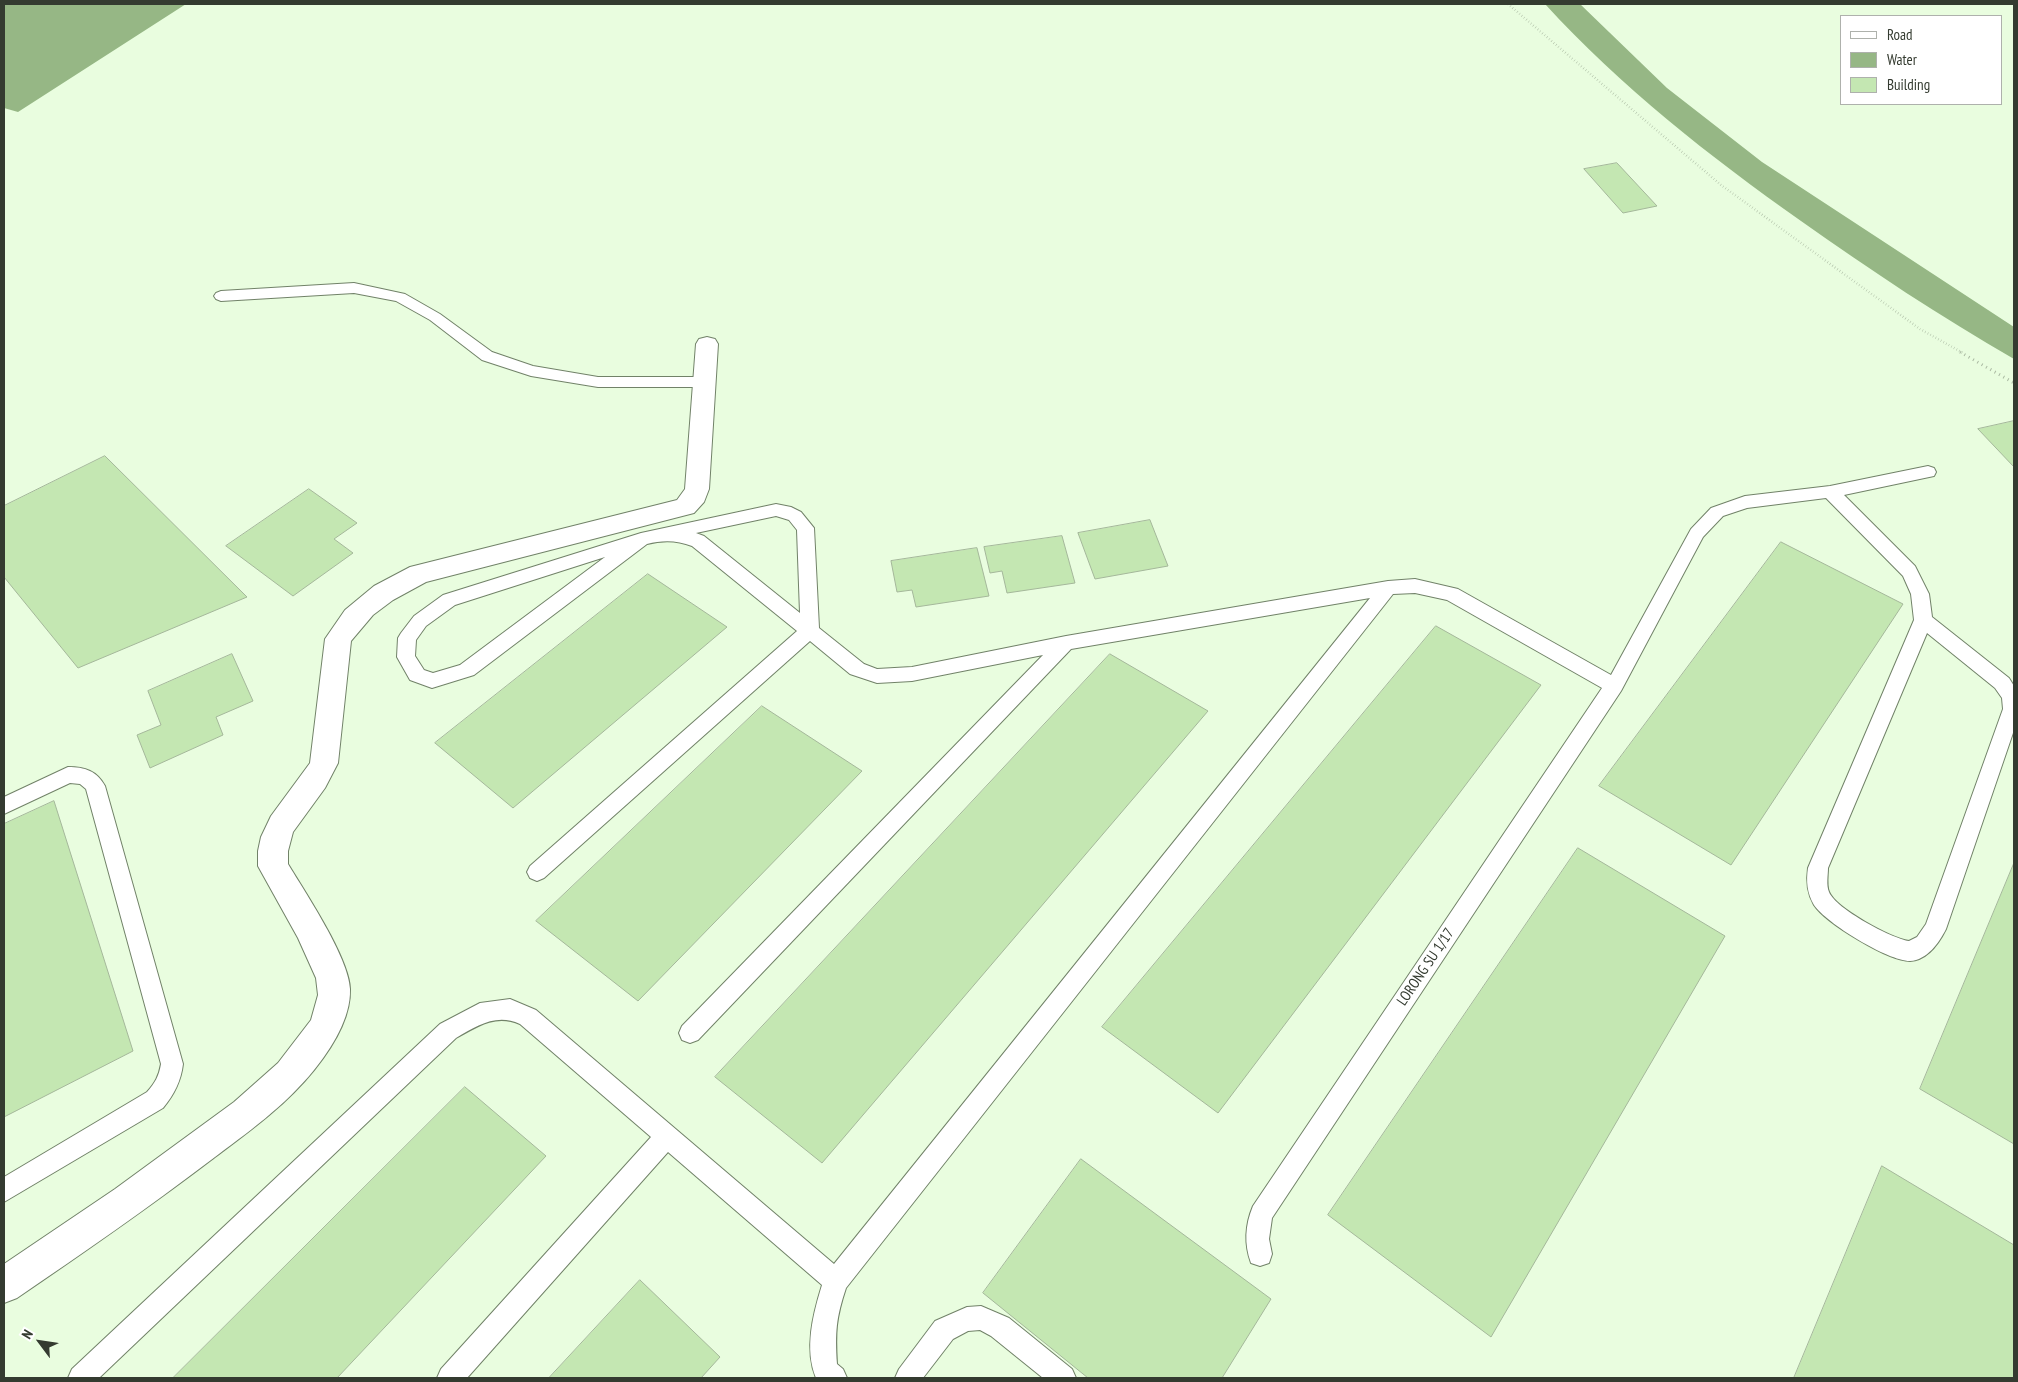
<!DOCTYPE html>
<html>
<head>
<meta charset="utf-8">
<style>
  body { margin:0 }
  #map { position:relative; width:2018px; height:1382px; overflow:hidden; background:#e9fddf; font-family:"PT Sans Narrow",sans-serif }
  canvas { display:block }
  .frame { position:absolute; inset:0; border:5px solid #343b30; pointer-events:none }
  .legend { position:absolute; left:1840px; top:15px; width:162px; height:90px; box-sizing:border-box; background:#fff; border:1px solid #aeb1ac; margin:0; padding:6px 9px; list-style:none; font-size:15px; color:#343b30 }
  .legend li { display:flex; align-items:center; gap:10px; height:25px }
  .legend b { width:25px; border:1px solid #aeb1ac }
  .north { position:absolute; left:15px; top:1317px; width:50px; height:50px; -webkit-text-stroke:4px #fff; paint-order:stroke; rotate:301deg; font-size:14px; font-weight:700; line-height:20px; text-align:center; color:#343b30 }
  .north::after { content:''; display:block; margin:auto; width:18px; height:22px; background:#343b30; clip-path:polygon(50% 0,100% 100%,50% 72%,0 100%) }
</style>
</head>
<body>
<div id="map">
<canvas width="2018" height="1382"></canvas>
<div class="frame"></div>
<ul class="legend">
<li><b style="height:6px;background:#fff"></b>Road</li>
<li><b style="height:14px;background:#96b785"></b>Water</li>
<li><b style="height:14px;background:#c4e7b2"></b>Building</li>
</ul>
<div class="north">N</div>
</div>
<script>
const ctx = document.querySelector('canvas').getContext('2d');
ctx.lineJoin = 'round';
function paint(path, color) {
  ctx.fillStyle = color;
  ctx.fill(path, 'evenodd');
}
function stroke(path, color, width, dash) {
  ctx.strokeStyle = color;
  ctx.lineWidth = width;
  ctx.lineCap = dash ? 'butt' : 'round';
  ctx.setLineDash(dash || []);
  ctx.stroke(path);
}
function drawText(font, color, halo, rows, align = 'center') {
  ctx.font = font + ' "PT Sans Narrow",sans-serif';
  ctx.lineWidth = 4;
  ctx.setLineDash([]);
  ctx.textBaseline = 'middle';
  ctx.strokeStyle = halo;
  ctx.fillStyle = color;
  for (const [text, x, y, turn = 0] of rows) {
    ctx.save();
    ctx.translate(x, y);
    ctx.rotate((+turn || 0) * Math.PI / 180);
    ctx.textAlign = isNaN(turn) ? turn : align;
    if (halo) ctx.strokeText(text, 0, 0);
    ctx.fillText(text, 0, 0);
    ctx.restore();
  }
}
const water = new Path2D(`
  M 4,4 L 186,4 L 18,112 L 4,108 Z
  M 1545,4 L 1580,4 L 1667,88 L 1762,162 L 2014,327 L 2014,359 C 1941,317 1870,270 1801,221 C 1709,156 1621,87 1545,4 Z`);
const building = new Path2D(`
  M 1617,163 L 1657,206 L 1623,213 L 1584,169 Z
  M 2014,421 L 2014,467 L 1978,429 Z
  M 105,456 L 247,597 L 78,668 L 4,577 L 4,506 Z
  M 309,489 L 357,523 L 334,539 L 353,553 L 293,596 L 226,546 Z
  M 1150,520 L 1168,566 L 1095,579 L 1078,533 Z
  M 1062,536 L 1075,583 L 1007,593 L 1002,571 L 990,573 L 984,547 Z
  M 1781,542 L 1903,604 L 1731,865 L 1599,786 Z
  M 977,548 L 989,596 L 916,607 L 912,590 L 897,592 L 891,561 Z
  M 648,574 L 727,627 L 513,808 L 435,743 Z
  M 1436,626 L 1541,685 L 1218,1113 L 1102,1027 Z
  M 232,654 L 253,701 L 216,717 L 223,735 L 150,768 L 137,735 L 161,725 L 148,691 Z
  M 1110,654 L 1208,711 L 822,1163 L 715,1077 Z
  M 762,706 L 862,771 L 638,1001 L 536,921 Z
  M 54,801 L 133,1051 L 4,1117 L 4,824 Z
  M 1578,848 L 1725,936 L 1491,1337 L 1328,1215 Z
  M 2014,863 L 2014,1144 L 1920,1089 Z
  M 465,1087 L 546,1156 L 337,1378 L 173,1378 Z
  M 1081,1159 L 1271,1299 L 1222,1378 L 1088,1378 L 983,1293 Z
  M 1882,1166 L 2014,1245 L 2014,1378 L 1794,1378 Z
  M 640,1280 L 720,1357 L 701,1378 L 549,1378 Z`);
const pathFar1 = new Path2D(`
  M 1508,4 L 1721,185 L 1920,329 L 1963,353`);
const path = new Path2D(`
  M 1960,352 L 2014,383`);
const lane = new Path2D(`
  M 354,283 L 405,294 L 440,314 L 492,352 L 533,366 L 598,377 L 704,377 L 710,378 L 712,382 L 710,386 L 704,387 L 598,387 L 531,376 L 482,360 L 430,320 L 396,301 L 354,293 L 221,301 L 216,299 L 214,296 L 216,293 L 221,291 Z
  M 1928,466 L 1934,468 L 1936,472 L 1934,476 L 1844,495 L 1915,566 L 1929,594 L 1932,617 L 2009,678 L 2014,686 L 2014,730 L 1946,929 C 1939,943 1927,960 1910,961 C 1888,961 1826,923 1814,905 C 1807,893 1806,881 1808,868 L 1914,620 L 1911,594 L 1903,576 L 1826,498 L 1747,508 L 1723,516 L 1703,537 L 1621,691 L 1272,1218 L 1269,1239 L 1272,1254 L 1269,1263 L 1260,1266 L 1251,1263 C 1244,1244 1245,1225 1253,1206 L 1602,688 L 1447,600 L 1415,593 L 1393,594 L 846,1288 C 836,1318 835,1332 837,1364 L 843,1369 L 847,1378 L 816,1378 C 804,1349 813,1314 822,1285 L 668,1152 L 467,1378 L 437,1378 L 441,1369 L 651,1137 L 520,1024 C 496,1013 477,1026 456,1038 L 99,1378 L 68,1378 L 72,1369 L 440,1024 L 480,1003 L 510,999 L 536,1010 L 834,1264 L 1370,598 L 1071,649 L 698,1040 L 690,1043 L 682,1040 L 679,1033 L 682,1026 L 1043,655 L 912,681 L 877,683 L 850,674 L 810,641 L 544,878 L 537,881 L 530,878 L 527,872 L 530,866 L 797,631 L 692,546 C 677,540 662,540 647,544 L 474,675 L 432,688 L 410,680 L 397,657 L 398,638 L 401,633 L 414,616 L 443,595 L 641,533 L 776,504 L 791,507 L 801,512 L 814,528 L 819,628 L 864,664 L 877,669 L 912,667 L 1066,636 L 1388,581 L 1415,579 L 1458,589 L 1611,675 L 1691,529 L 1711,508 L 1745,496 L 1830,486 ZM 776,516 L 789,520 L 797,530 L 800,613 L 704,536 L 696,533 ZM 605,557 L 460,665 L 433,673 L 424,670 L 415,656 L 416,640 L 426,626 L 455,605 ZM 1927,633 L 1995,688 L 2002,698 L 2003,709 L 1926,924 L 1917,937 L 1909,941 C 1891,938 1836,909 1829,892 C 1826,885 1828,875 1828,868 Z
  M 68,767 C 85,767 97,771 105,786 L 183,1064 C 181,1081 174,1095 163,1108 L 4,1202 L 4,1177 L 147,1092 C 155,1083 159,1076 161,1064 L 86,789 L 80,784 L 70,783 L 4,814 L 4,797 Z
  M 981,1306 L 1009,1318 L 1072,1369 L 1076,1378 L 1043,1378 L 991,1336 L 980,1330 L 968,1331 L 953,1339 L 923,1378 L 895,1378 L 899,1369 L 935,1321 L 967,1307 Z`);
const street = new Path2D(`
  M 707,337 L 715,339 L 718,344 L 709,489 L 704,502 L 694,513 L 426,582 L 393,600 L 373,615 L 351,641 L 338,763 L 325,788 L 293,832 L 288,851 L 288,864 C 305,892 349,958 350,989 C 351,1018 331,1049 314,1070 C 285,1106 247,1133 211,1160 C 148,1208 83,1253 17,1298 L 4,1303 L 4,1264 L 115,1189 L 234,1102 L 278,1063 L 311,1020 L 318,995 L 316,978 L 298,938 L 258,866 L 258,851 L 261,837 L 271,816 L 310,763 L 325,639 L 345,610 L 374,586 L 410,567 L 677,500 L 685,489 L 696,344 L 699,339 Z`);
const streetNames = [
  ["LORONG SU 1/17",1426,967,-56]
];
paint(water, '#96b785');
paint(building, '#c4e7b2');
stroke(building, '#a4b79a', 1);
stroke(lane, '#718268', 2);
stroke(street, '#718268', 2);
stroke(pathFar1, '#aab9a2', 2.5, [0.5, 2.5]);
stroke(path, '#aab9a2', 3, [1, 4]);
paint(lane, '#fff');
paint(street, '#fff');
drawText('15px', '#343b30', '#fff', streetNames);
</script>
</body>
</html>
